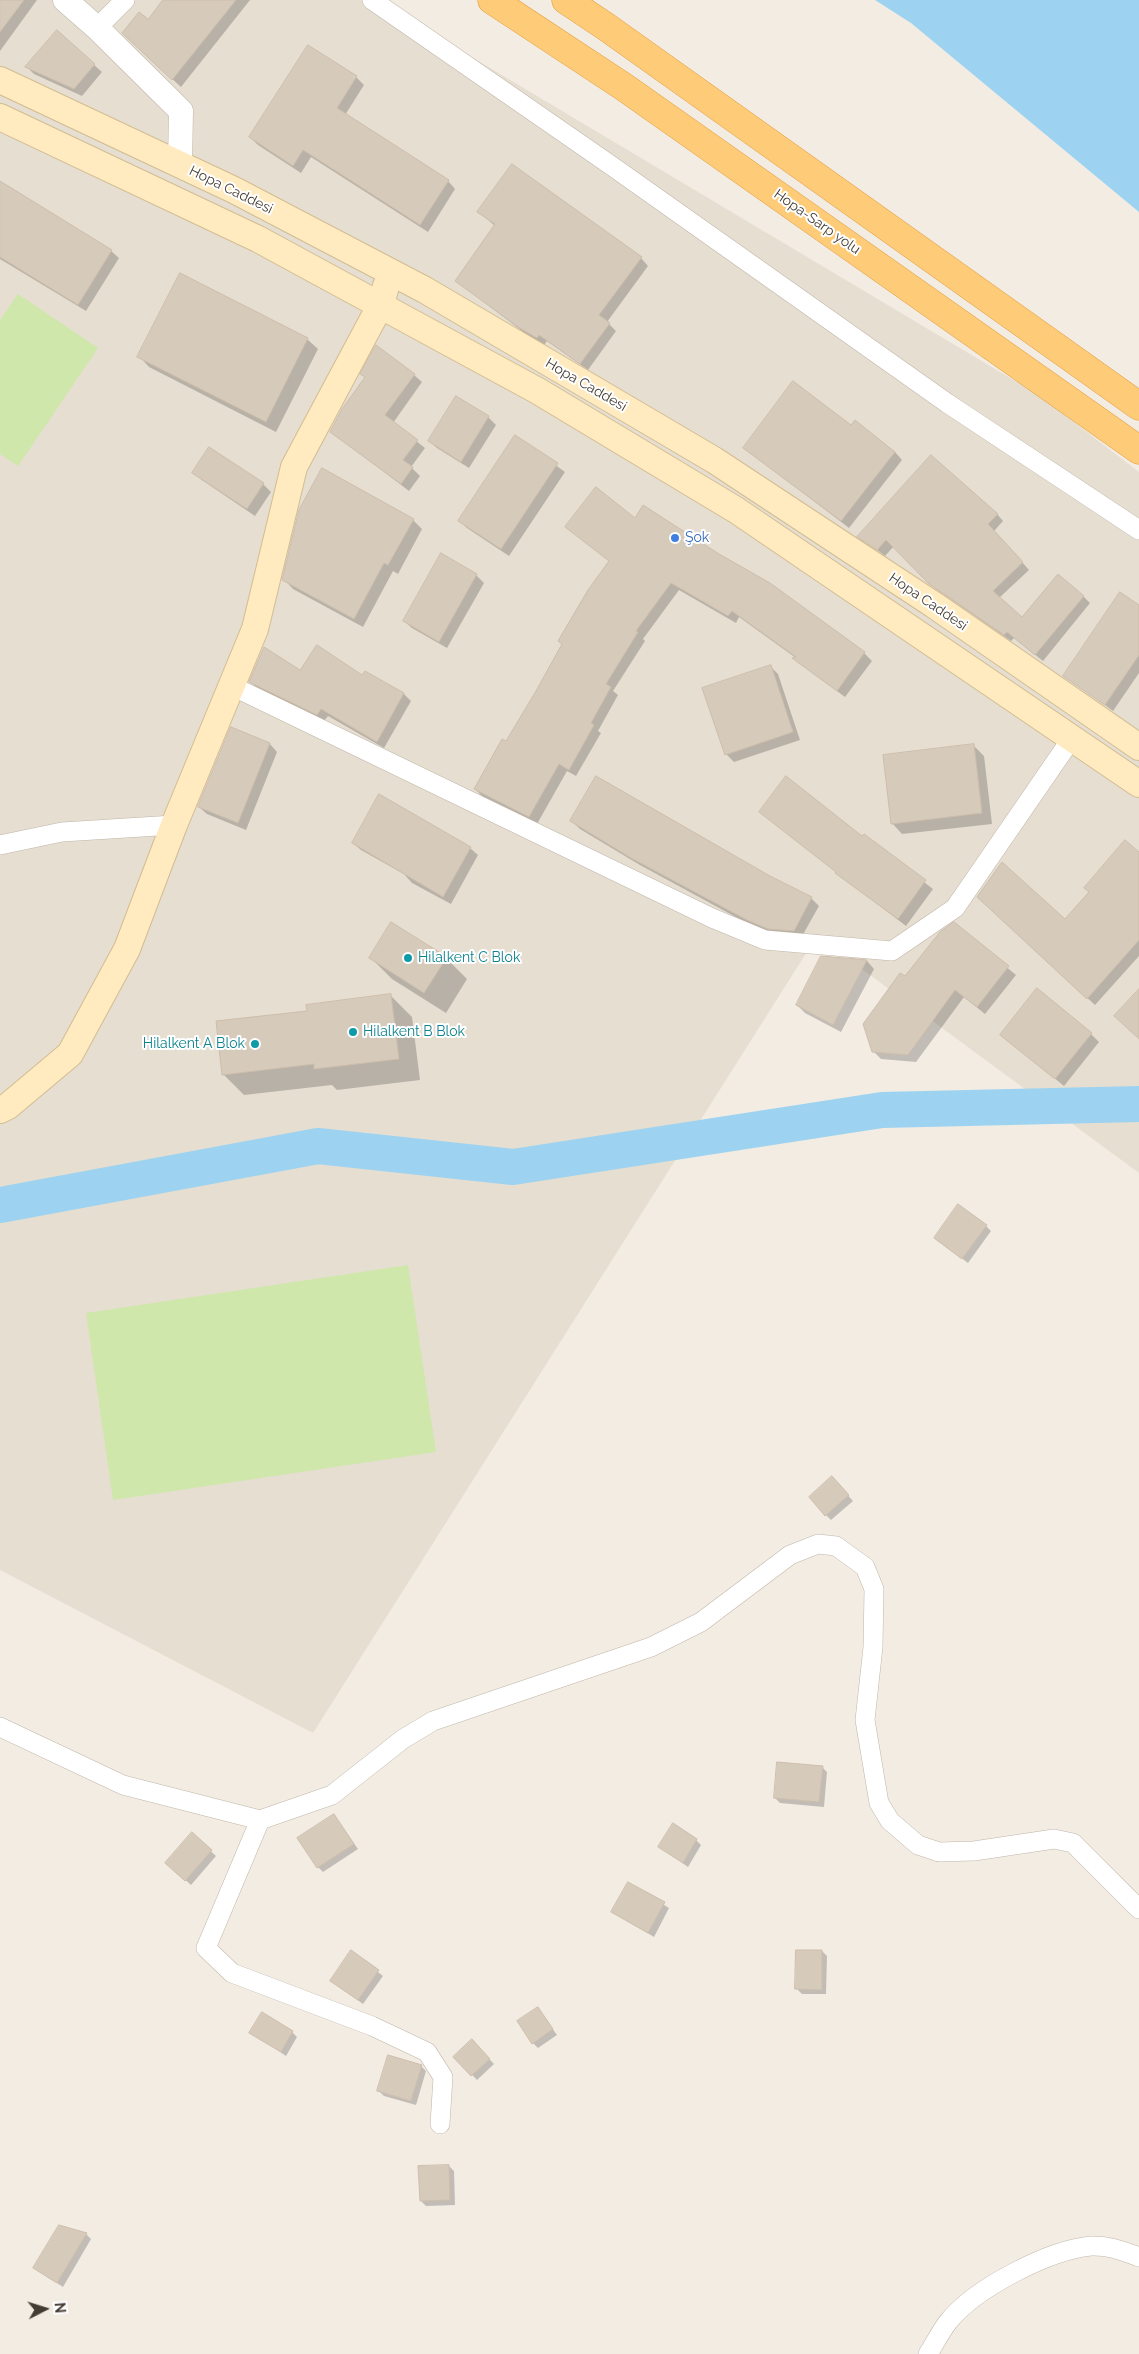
<!DOCTYPE html>
<html>
<head>
<meta charset="utf-8">
<style>
  body { margin:0 }
  #map { position:relative; width:1139px; height:2354px; overflow:hidden; background:#f2ece3; font-family:Raleway,sans-serif }
  canvas { display:block }
  .north { position:absolute; left:20px; top:2284px; width:50px; height:50px; -webkit-text-stroke:4px #fff; paint-order:stroke; rotate:85deg; font-size:14px; font-weight:700; line-height:20px; text-align:center; color:#433c33 }
  .north::after { content:''; display:block; margin:auto; width:18px; height:22px; background:#433c33; clip-path:polygon(50% 0,100% 100%,50% 72%,0 100%) }
</style>
</head>
<body>
<div id="map">
<canvas width="1139" height="2354"></canvas>
<div class="north">N</div>
</div>
<script>
const ctx = document.querySelector('canvas').getContext('2d');
ctx.lineJoin = 'round';
function paint(path, color) {
  ctx.fillStyle = color;
  ctx.fill(path, 'evenodd');
}
function stroke(path, color, width, dash) {
  ctx.strokeStyle = color;
  ctx.lineWidth = width;
  ctx.lineCap = dash ? 'butt' : 'round';
  ctx.setLineDash(dash || []);
  ctx.stroke(path);
}
function drawText(font, color, halo, rows, align = 'center') {
  ctx.font = font + ' Raleway,sans-serif';
  ctx.lineWidth = 4;
  ctx.setLineDash([]);
  ctx.textBaseline = 'middle';
  ctx.strokeStyle = halo;
  ctx.fillStyle = color;
  for (const [text, x, y, turn = 0] of rows) {
    ctx.save();
    ctx.translate(x, y);
    ctx.rotate((+turn || 0) * Math.PI / 180);
    ctx.textAlign = isNaN(turn) ? turn : align;
    if (halo) ctx.strokeText(text, 0, 0);
    ctx.fillText(text, 0, 0);
    ctx.restore();
  }
}
const residential = new Path2D(`
  M 0,0 L 376,0 L 1037,394 L 1139,472 L 1139,1173 L 817,936 L 313,1733 L 0,1570 Z`);
const green = new Path2D(`
  M 18,294 L 98,348 L 18,466 L 0,454 L 0,320 Z
  M 408,1265 L 436,1452 L 113,1500 L 86,1313 Z`);
const water = new Path2D(`
  M 875,0 L 1139,0 L 1139,212 L 911,23 Z`);
const shadow = new Path2D(`
  M 0,0 L 37,0 L 0,51 Z
  M 165,0 L 250,0 L 181,87 L 131,41 Z
  M 57,32 L 102,72 L 82,96 L 34,74 L 27,67 Z
  M 308,46 L 356,77 L 364,85 L 345,115 L 448,181 L 455,189 L 428,232 L 311,157 L 301,173 L 258,145 L 250,137 Z
  M 0,183 L 111,251 L 119,258 L 86,311 L 0,259 Z
  M 479,212 L 641,258 L 648,266 L 607,322 L 616,331 L 588,370 L 547,341 L 544,345 L 527,335 L 457,281 L 495,226 Z
  M 307,339 L 318,349 L 276,432 L 149,367 L 139,356 Z
  M 414,375 L 422,382 L 393,423 L 425,448 L 411,467 L 420,476 L 409,491 L 331,431 Z
  M 488,417 L 496,425 L 469,468 L 437,448 L 429,441 Z
  M 851,427 L 895,452 L 902,460 L 849,528 L 745,448 Z
  M 516,436 L 565,472 L 509,556 L 467,528 L 460,521 Z
  M 194,472 L 263,484 L 271,492 L 255,516 L 202,480 Z
  M 997,514 L 1003,521 L 994,531 L 1029,570 L 999,598 L 1023,618 L 1083,596 L 1090,603 L 1043,661 L 1014,638 L 1011,641 L 936,589 L 894,546 L 885,556 L 859,536 Z
  M 636,519 L 864,653 L 872,661 L 845,697 L 802,665 L 796,658 L 739,617 L 736,623 L 679,590 L 643,639 L 645,641 L 613,691 L 618,695 L 598,731 L 601,733 L 576,776 L 567,771 L 537,824 L 483,797 L 475,789 L 507,743 Z
  M 413,520 L 422,529 L 398,574 L 393,571 L 363,627 L 293,589 L 284,579 Z
  M 476,575 L 484,583 L 447,648 L 412,628 L 404,621 Z
  M 1139,607 L 1139,673 L 1113,711 L 1065,675 Z
  M 771,667 L 778,674 L 800,740 L 734,762 L 726,754 Z
  M 300,672 L 363,677 L 366,673 L 404,694 L 411,701 L 384,748 L 328,716 L 324,721 L 258,689 L 251,682 Z
  M 231,729 L 270,744 L 277,752 L 246,830 L 207,814 L 199,807 Z
  M 974,746 L 984,756 L 992,824 L 902,834 L 892,823 Z
  M 572,821 L 770,877 L 811,898 L 819,906 L 801,938 L 777,936 L 756,928 L 640,865 L 580,829 Z
  M 864,836 L 933,889 L 906,926 L 837,873 Z
  M 353,843 L 470,848 L 478,855 L 451,904 L 412,883 L 404,874 L 361,850 Z
  M 1139,853 L 1139,956 L 1095,1005 L 986,904 L 1065,921 Z
  M 954,924 L 1016,975 L 985,1014 L 964,997 L 916,1062 L 881,1059 L 873,1051 L 905,978 Z
  M 822,957 L 867,961 L 874,969 L 841,1032 L 805,1013 L 797,1005 Z
  M 371,958 L 446,958 L 467,979 L 446,1013 L 392,979 Z
  M 391,996 L 412,1017 L 420,1080 L 337,1090 L 332,1085 L 244,1095 L 223,1074 L 308,1012 Z
  M 1091,1034 L 1099,1042 L 1064,1086 L 1002,1035 Z
  M 986,1226 L 991,1231 L 968,1263 L 935,1238 Z
  M 837,1483 L 853,1501 L 831,1520 L 826,1515 Z
  M 822,1767 L 827,1772 L 824,1807 L 780,1803 L 775,1798 Z
  M 334,1816 L 358,1849 L 323,1872 L 318,1867 Z
  M 192,1834 L 216,1856 L 191,1885 L 172,1868 Z
  M 696,1840 L 701,1845 L 688,1867 L 660,1847 Z
  M 629,1883 L 669,1908 L 654,1937 L 613,1912 Z
  M 822,1951 L 827,1956 L 826,1994 L 802,1994 L 797,1989 Z
  M 352,1952 L 383,1976 L 363,2004 L 331,1981 Z
  M 538,2009 L 557,2035 L 538,2048 L 533,2043 Z
  M 251,2032 L 292,2032 L 297,2037 L 286,2056 Z
  M 472,2041 L 494,2064 L 477,2080 L 455,2057 Z
  M 421,2066 L 426,2071 L 416,2105 L 384,2096 L 379,2091 Z
  M 449,2166 L 454,2171 L 455,2205 L 426,2206 L 421,2201 Z
  M 86,2234 L 91,2239 L 63,2287 L 34,2268 Z`);
const river = new Path2D(`
  M 0,1205 L 318,1146 L 513,1167 L 882,1110 L 1139,1104`);
const building = new Path2D(`
  M 0,0 L 24,0 L 0,32 Z
  M 163,0 L 236,0 L 172,80 L 122,33 L 139,12 L 148,19 Z
  M 57,30 L 95,64 L 74,89 L 25,67 Z
  M 308,45 L 357,76 L 337,108 L 449,180 L 420,225 L 303,150 L 293,166 L 249,137 Z
  M 512,164 L 642,257 L 599,315 L 610,323 L 580,364 L 539,335 L 537,338 L 518,327 L 455,281 L 495,224 L 477,212 Z
  M 0,181 L 112,250 L 78,305 L 0,257 Z
  M 180,273 L 308,338 L 266,422 L 137,357 Z
  M 376,345 L 415,374 L 385,415 L 418,440 L 403,460 L 413,467 L 401,484 L 330,432 L 342,409 L 365,377 L 360,374 Z
  M 793,381 L 851,425 L 855,420 L 895,452 L 841,521 L 743,448 Z
  M 456,396 L 489,416 L 461,462 L 428,441 Z
  M 515,435 L 558,463 L 501,549 L 458,521 Z
  M 209,447 L 264,483 L 247,509 L 192,473 Z
  M 931,455 L 998,514 L 988,524 L 1023,562 L 993,591 L 1022,617 L 1058,574 L 1084,596 L 1035,655 L 1007,632 L 1004,635 L 928,583 L 886,540 L 877,550 L 857,537 Z
  M 322,468 L 414,519 L 388,565 L 384,563 L 354,619 L 282,580 L 299,510 Z
  M 596,487 L 635,518 L 643,505 L 719,554 L 770,583 L 865,652 L 837,691 L 792,658 L 796,657 L 732,611 L 728,616 L 671,583 L 636,631 L 638,632 L 606,684 L 611,687 L 591,723 L 594,725 L 569,770 L 559,764 L 529,817 L 474,789 L 502,739 L 506,741 L 536,691 L 562,644 L 558,641 L 588,590 L 609,561 L 565,527 Z
  M 441,553 L 477,574 L 439,642 L 403,621 Z
  M 1120,592 L 1139,605 L 1139,655 L 1105,705 L 1063,676 Z
  M 317,645 L 362,675 L 365,671 L 404,693 L 377,742 L 321,709 L 317,715 L 249,682 L 264,647 L 300,670 Z
  M 771,665 L 793,732 L 725,755 L 702,688 Z
  M 231,727 L 270,743 L 238,823 L 198,807 Z
  M 974,744 L 982,813 L 891,824 L 883,755 Z
  M 596,776 L 770,876 L 812,897 L 794,931 L 768,929 L 747,920 L 631,858 L 570,821 Z
  M 786,776 L 862,836 L 864,834 L 926,880 L 898,919 L 835,873 L 836,872 L 759,812 Z
  M 379,794 L 471,847 L 443,897 L 352,843 Z
  M 1125,840 L 1139,852 L 1139,940 L 1087,999 L 977,897 L 1002,862 L 1065,919 L 1089,892 L 1084,888 Z
  M 391,922 L 447,957 L 424,993 L 369,958 Z
  M 954,922 L 1009,966 L 977,1007 L 955,990 L 908,1055 L 872,1052 L 863,1024 L 900,973 L 905,976 L 940,932 Z
  M 821,956 L 867,960 L 833,1025 L 796,1005 Z
  M 1037,988 L 1092,1033 L 1055,1079 L 1000,1035 Z
  M 1139,989 L 1139,1039 L 1114,1016 Z
  M 391,994 L 399,1059 L 314,1069 L 314,1064 L 222,1075 L 216,1021 L 307,1011 L 306,1005 Z
  M 958,1204 L 987,1225 L 962,1259 L 934,1238 Z
  M 832,1476 L 849,1495 L 825,1516 L 809,1497 Z
  M 777,1762 L 823,1766 L 819,1802 L 774,1798 Z
  M 334,1814 L 354,1844 L 317,1868 L 297,1838 Z
  M 673,1823 L 697,1839 L 683,1863 L 658,1847 Z
  M 192,1832 L 212,1850 L 185,1881 L 165,1863 Z
  M 628,1882 L 665,1902 L 648,1933 L 611,1912 Z
  M 351,1950 L 379,1970 L 358,2000 L 330,1981 Z
  M 796,1950 L 822,1950 L 822,1990 L 795,1989 Z
  M 538,2007 L 553,2029 L 532,2044 L 517,2021 Z
  M 262,2012 L 293,2031 L 281,2052 L 249,2033 Z
  M 472,2039 L 490,2059 L 471,2076 L 453,2057 Z
  M 388,2055 L 422,2065 L 411,2101 L 377,2091 Z
  M 449,2165 L 450,2200 L 420,2201 L 418,2166 Z
  M 59,2225 L 87,2233 L 57,2283 L 33,2268 Z`);
const minor = new Path2D(`
  M 372,0 L 609,164 L 947,403 L 1139,530
  M 97,28 L 125,0
  M 232,686 L 712,918 L 765,940 L 892,951 L 955,908 L 1072,738
  M 0,845 L 62,832 L 174,825
  M 0,1727 L 123,1785 L 260,1820 L 332,1795 L 403,1739 L 433,1721 L 651,1647 L 701,1622 L 790,1555 L 818,1544 L 836,1546 L 865,1567 L 874,1589 L 873,1647 L 865,1720 L 879,1803 L 890,1821 L 918,1845 L 939,1852 L 974,1851 L 1054,1839 L 1073,1843 L 1139,1909
  M 260,1820 L 206,1948 L 232,1973 L 372,2026 L 427,2052 L 443,2077 L 440,2124
  M 928,2354 C 935,2343 941,2331 948,2322 C 975,2288 1049,2250 1091,2246 C 1108,2245 1123,2251 1139,2257`);
const tertiary = new Path2D(`
  M 65,0 L 97,28 L 181,111 L 180,164`);
const secondary = new Path2D(`
  M 0,80 L 234,190 L 425,290 L 714,460 L 934,605 L 1139,747
  M 0,117 L 258,239 L 538,391 L 736,510 L 1139,784
  M 0,1110 L 8,1106 L 70,1054 L 127,949 L 174,825 L 255,629 L 294,467 L 381,304 L 386,286`);
const trunk = new Path2D(`
  M 492,0 L 624,87 L 1139,450
  M 566,0 L 605,26 L 1139,406`);
const markers = [
  [675,538,5,"#3f7fe0"],
  [408,958,5,"#0f9aa8"],
  [353,1032,5,"#0f9aa8"],
  [255,1044,5,"#0f9aa8"]
];
const streetNames = [
  ["Hopa Caddesi",231,190,26],
  ["Hopa-Sarp yolu",817,222,35],
  ["Hopa Caddesi",586,385,30],
  ["Hopa Caddesi",928,602,34]
];
const shopNames = [
  ["Şok",685,538]
];
const cultureNames = [
  ["Hilalkent C Blok",418,958],
  ["Hilalkent B Blok",363,1032],
  ["Hilalkent A Blok",245,1044,"right"]
];
paint(residential, '#e6ded1');
paint(green, '#cfe7aa');
paint(water, '#9dd3f0');
paint(shadow, '#0003');
stroke(river, '#9dd3f0', 36);
paint(building, '#d6cabb');
stroke(building, '#cebeab', 1);
stroke(minor, '#c0b6a8', 20);
stroke(tertiary, '#c0b6a8', 25);
stroke(secondary, '#d2bd92', 28);
stroke(trunk, '#de9331', 29);
stroke(minor, '#fff', 19);
stroke(tertiary, '#fff', 24);
stroke(secondary, '#ffebbf', 26);
stroke(trunk, '#fecc78', 28);
for (const [x, y, r, color] of markers) {
  const dot = new Path2D();
  dot.arc(x, y, r, 0, 2 * Math.PI);
  ctx.fillStyle = color;
  ctx.fill(dot);
  stroke(dot, '#fff', 2);
}
drawText('14px', '#433c33', '#fff', streetNames);
drawText('14px', '#366cbe', '#fff', shopNames, 'left');
drawText('14px', '#0d838f', '#fff', cultureNames, 'left');
</script>
</body>
</html>
